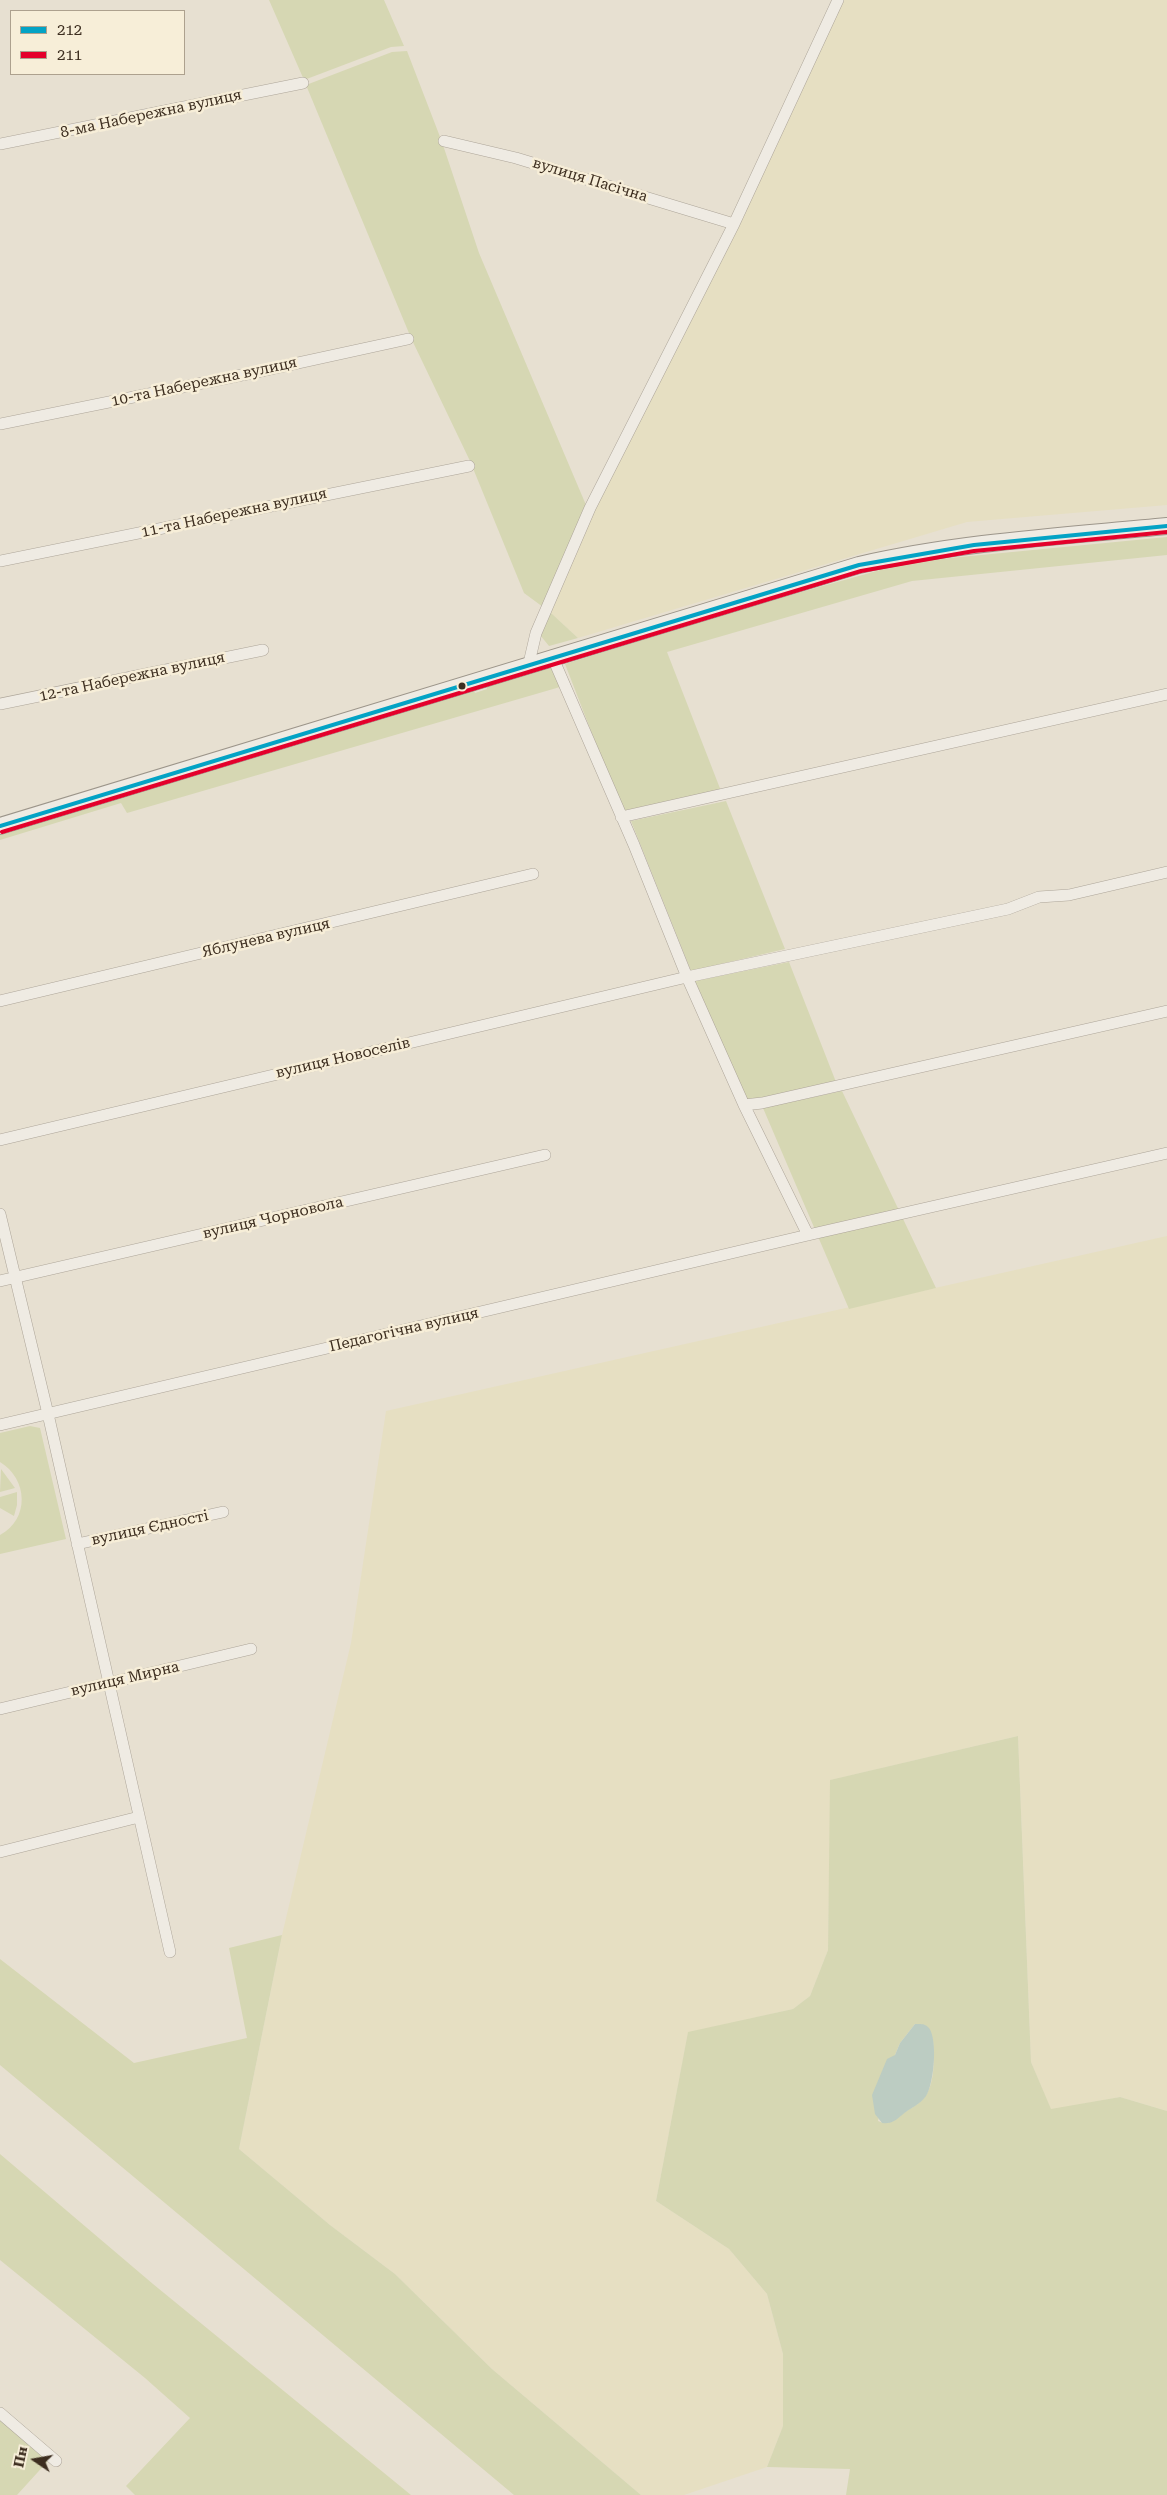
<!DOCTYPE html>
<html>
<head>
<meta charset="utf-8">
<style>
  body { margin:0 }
  #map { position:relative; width:1167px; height:2495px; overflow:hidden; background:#e7e0d1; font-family:"Roboto Serif",serif }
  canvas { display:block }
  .legend { position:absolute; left:10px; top:10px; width:175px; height:65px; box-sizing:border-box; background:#f7eed8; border:1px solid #ada18e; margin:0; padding:6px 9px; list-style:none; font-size:15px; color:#3d2e20 }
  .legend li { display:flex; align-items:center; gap:10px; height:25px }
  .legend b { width:25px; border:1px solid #ada18e }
  .north { position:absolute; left:10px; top:2435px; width:50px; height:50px; -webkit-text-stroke:4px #f7eed8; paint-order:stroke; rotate:282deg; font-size:14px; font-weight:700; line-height:20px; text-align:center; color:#3d2e20 }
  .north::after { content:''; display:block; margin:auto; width:18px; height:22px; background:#3d2e20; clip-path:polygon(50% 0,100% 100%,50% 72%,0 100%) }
</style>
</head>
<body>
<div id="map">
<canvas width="1167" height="2495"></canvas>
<ul class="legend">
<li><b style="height:6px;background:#03a3c5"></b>212</li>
<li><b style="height:6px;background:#e4002b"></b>211</li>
</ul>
<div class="north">Пн</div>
</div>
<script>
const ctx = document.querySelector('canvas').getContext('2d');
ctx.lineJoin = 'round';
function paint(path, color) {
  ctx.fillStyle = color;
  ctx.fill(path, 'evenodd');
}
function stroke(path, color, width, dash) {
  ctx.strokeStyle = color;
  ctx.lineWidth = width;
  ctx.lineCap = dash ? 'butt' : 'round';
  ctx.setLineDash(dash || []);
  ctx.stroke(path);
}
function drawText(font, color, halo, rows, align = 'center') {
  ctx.font = font + ' "Roboto Serif",serif';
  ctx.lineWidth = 5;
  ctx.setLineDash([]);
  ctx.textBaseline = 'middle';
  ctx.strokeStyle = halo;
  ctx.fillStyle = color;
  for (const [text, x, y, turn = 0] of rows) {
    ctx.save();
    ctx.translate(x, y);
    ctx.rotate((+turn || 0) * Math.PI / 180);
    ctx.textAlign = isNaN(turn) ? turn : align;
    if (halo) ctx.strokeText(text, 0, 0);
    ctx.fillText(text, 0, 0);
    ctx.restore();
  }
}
const farmland = new Path2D(`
  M 843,0 L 1167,0 L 1167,505 L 967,522 L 578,638 L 551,613 L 594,510 Z
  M 1167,1236 L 1167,2111 L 1120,2097 L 1051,2110 L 1031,2062 L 1018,1736 L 831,1780 L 828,1950 L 810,1996 L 793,2009 L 688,2033 L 656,2201 L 729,2249 L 767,2294 L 783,2354 L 783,2426 L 767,2467 L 684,2495 L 641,2495 L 492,2369 L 395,2274 L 330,2225 L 239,2149 L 282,1935 L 351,1643 L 386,1411 Z`);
const green = new Path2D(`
  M 269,0 L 384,0 L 404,46 L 391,47 L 304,80 Z
  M 407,51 L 442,142 L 479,253 L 586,505 L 543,607 L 524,593 L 470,461 L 411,338 L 306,85 L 392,52 Z
  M 1167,537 L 1167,555 L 912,581 L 667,652 L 721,791 L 622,811 L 565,664 L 751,606 L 909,562 Z
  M 551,613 L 578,638 L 549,646 L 540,635 Z
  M 551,665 L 560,687 L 127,813 L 121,803 L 0,840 L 0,834 L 473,688 L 475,693 L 487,689 L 486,684 Z
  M 726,801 L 785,949 L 691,971 L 631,821 Z
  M 789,962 L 836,1082 L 762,1099 L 746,1100 L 695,981 Z
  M 842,1091 L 936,1288 L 849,1309 L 763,1108 Z
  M 30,1426 L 40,1428 L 66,1539 L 0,1554 L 0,1535 C 30,1519 28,1479 0,1462 L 0,1433 Z
  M 1,1469 L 15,1488 L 0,1492 Z
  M 17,1492 L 17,1505 L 14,1516 L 0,1508 L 0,1497 Z
  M 1018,1736 L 1031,2062 L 1051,2109 L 1120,2097 L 1167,2111 L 1167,2495 L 846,2495 L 850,2469 L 767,2467 L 783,2426 L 783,2354 L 767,2294 L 729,2249 L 656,2201 L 688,2032 L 793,2009 L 810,1996 L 828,1950 L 830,1780 ZM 915,2024 L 933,2039 C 934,2058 936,2086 922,2100 C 916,2106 909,2109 902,2114 C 895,2120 888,2126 878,2121 L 895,2055 L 900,2043 Z
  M 282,1935 L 239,2149 L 330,2225 L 395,2274 L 492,2369 L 641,2495 L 514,2495 L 0,2065 L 0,1959 L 134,2063 L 247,2038 L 229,1948 Z
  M 0,2154 L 153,2284 L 411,2495 L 135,2495 L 126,2486 L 190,2418 L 145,2378 L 0,2260 Z
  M 0,2420 L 48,2461 L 17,2495 L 0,2495 Z`);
const water = new Path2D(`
  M 915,2024 C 920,2024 925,2023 929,2028 C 938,2040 934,2084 926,2096 C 920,2105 910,2108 902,2115 C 895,2121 891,2124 882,2123 L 875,2114 L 872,2095 L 887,2059 L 895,2055 L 900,2043 Z`);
const street = new Path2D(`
  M 444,141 L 516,158 L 734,224
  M 0,144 L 303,83
  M 0,424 L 252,373 L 408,339
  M 0,561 L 469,466
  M 552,656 L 634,845 L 687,977 L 744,1105 L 808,1235
  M 529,663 L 536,633 L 590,508 L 734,224 L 838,0
  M 0,704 L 263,650
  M 621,817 L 1167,694
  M 0,1001 L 533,874
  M 744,1105 L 762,1103 L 1167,1011
  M 0,1140 L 687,977 L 1008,909 L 1039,897 L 1069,895 L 1167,872
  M 0,1214 L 48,1414 L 170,1952
  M 0,1281 L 545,1155
  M 0,1425 L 808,1235 L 1167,1153
  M 77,1544 L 223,1512
  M 0,1709 L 251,1649
  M 0,1852 L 139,1817
  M 0,2413 L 56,2461`);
const secondary = new Path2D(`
  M 0,826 L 859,565 C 960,542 1064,536 1167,526`);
const bus1 = new Path2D(`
  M 0,826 L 859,565 L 974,545 L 1167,526`);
const bus2 = new Path2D(`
  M 2,832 L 861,571 L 974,551 L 1167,532`);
const markers = [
  [462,686,4.5,"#3d2e20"]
];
const streetNames = [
  ["8-ма Набережна вулиця",151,114,-12],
  ["вулиця Пасічна",590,180,17],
  ["10-та Набережна вулиця",204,382,-12],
  ["11-та Набережна вулиця",234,513,-12],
  ["12-та Набережна вулиця",132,677,-12],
  ["Яблунева вулиця",266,938,-13],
  ["вулиця Новоселів",343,1058,-13],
  ["вулиця Чорновола",273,1218,-13],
  ["Педагогічна вулиця",404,1330,-13],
  ["вулиця Єдності",150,1528,-12],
  ["вулиця Мирна",125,1679,-13]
];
paint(farmland, '#e6dfc2');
paint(green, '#d6d7b3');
paint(water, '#bcccc2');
stroke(street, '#ada599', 12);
stroke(secondary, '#9c958a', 18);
stroke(street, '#efebe3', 11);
stroke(secondary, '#efebe3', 16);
stroke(bus1, '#03a3c5', 4);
stroke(bus2, '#e4002b', 4);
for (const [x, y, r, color] of markers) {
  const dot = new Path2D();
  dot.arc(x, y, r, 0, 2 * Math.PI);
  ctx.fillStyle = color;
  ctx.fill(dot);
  stroke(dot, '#f7eed8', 2);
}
drawText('15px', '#3d2e20', '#f7eed8', streetNames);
</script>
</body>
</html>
